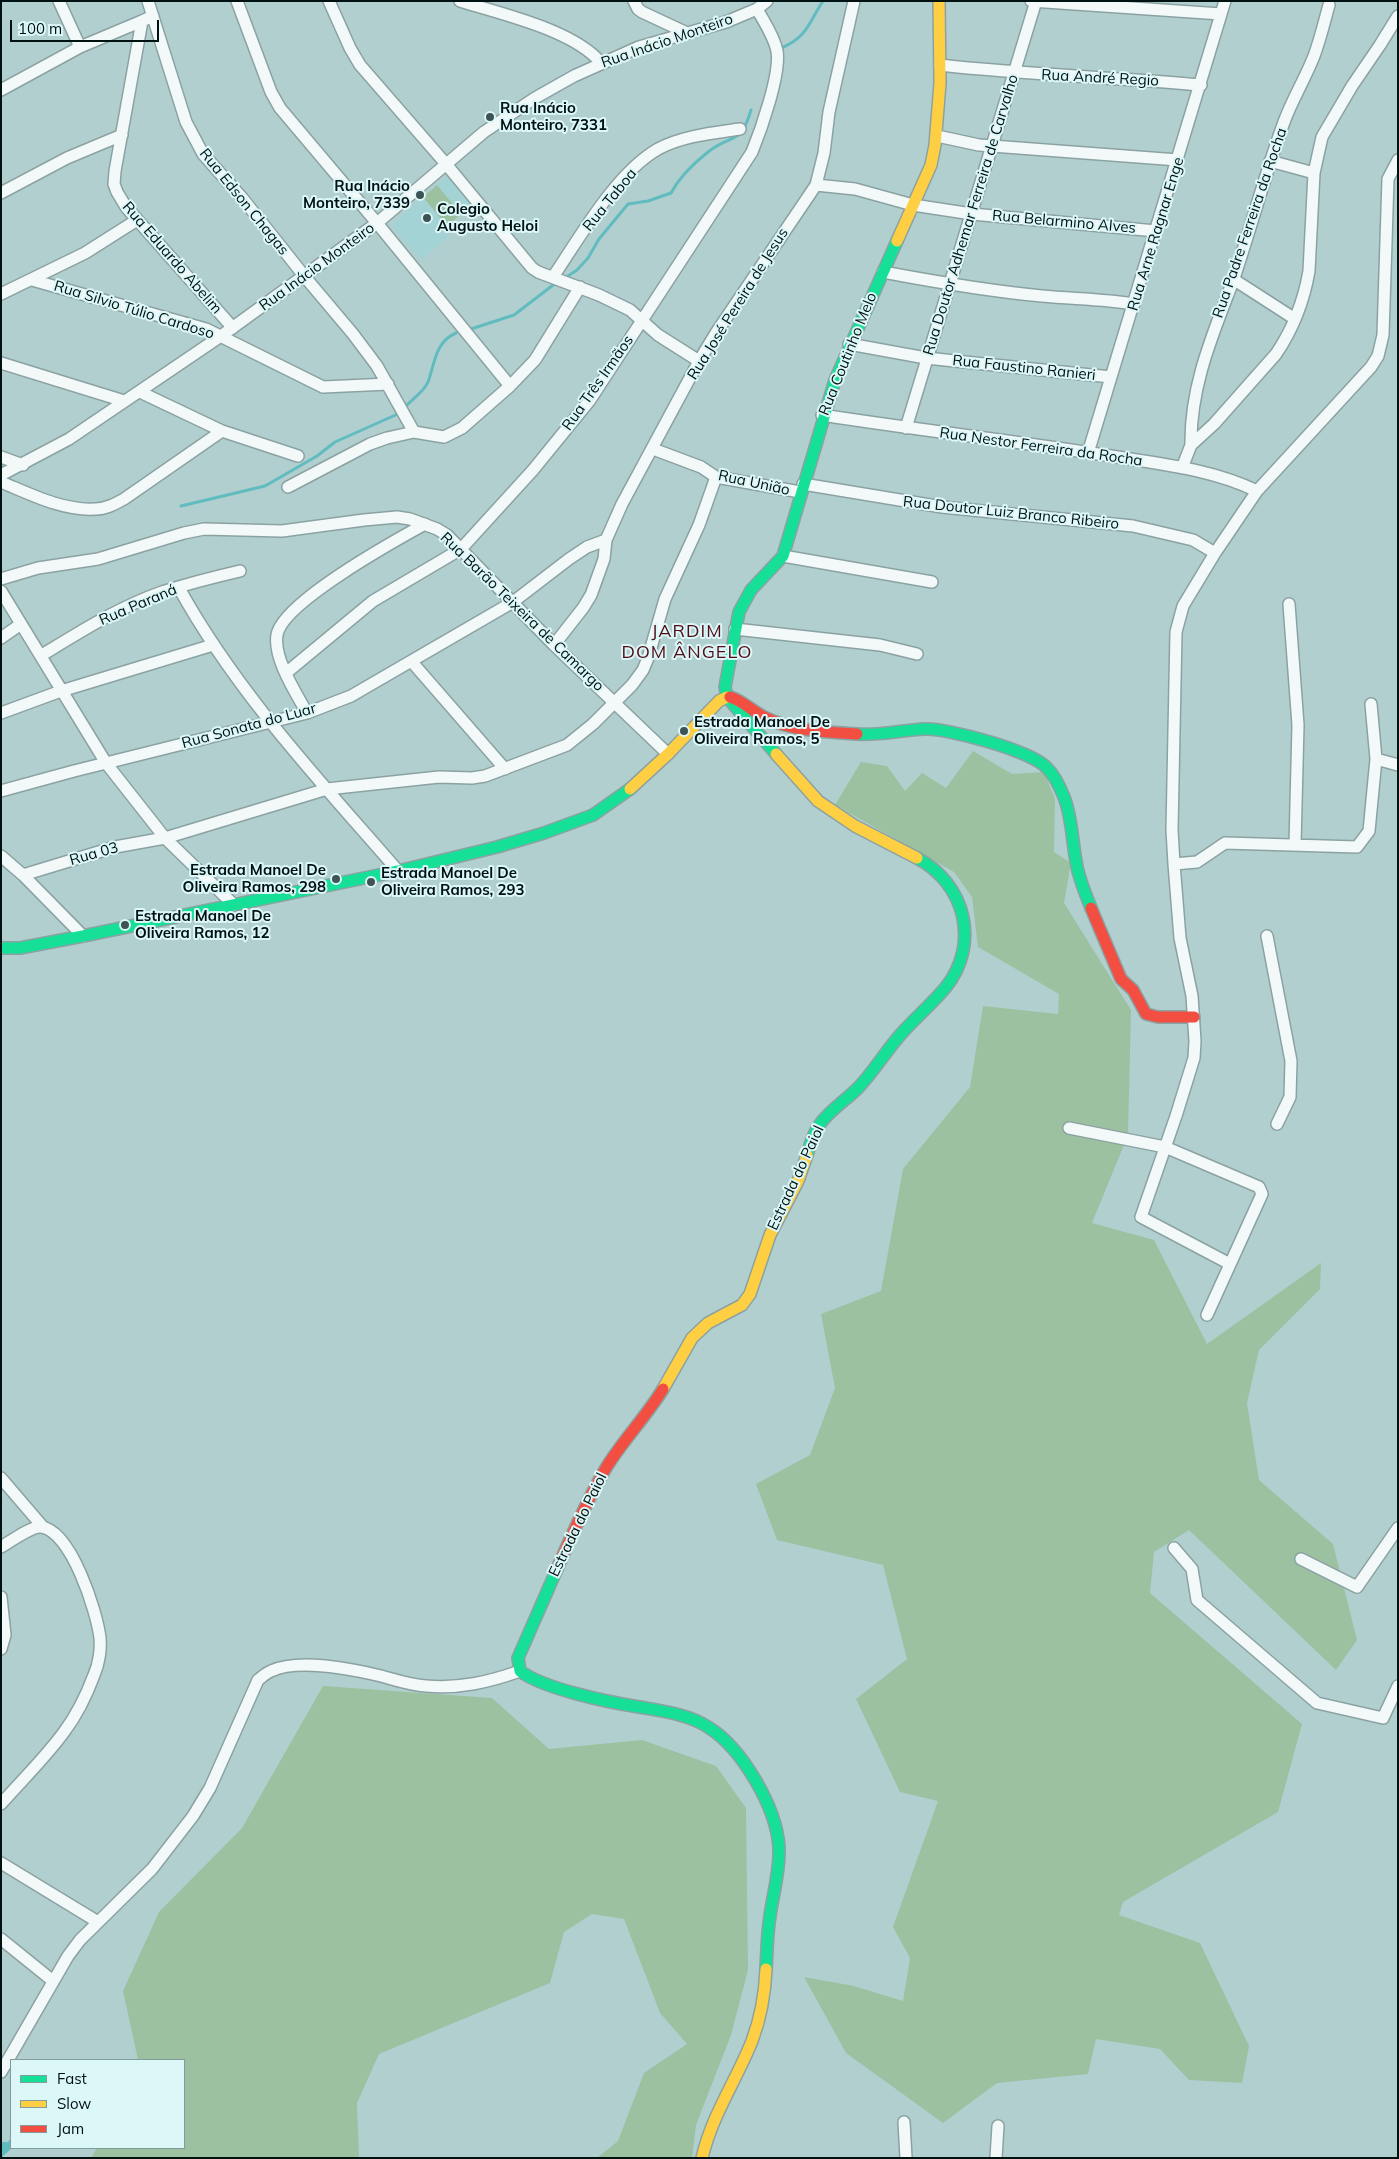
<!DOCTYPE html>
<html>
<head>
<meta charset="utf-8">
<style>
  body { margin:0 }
  #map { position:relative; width:1399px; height:2159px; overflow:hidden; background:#b2cfd0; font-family:Mulish,sans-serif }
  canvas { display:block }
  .frame { position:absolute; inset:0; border:2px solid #001112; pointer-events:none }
  .legend { position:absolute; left:10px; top:2059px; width:175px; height:90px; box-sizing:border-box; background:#dcf7f8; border:1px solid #849b9c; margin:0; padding:6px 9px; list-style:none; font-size:15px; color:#001112 }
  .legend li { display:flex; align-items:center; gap:10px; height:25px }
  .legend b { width:25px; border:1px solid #849b9c }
  .scale { position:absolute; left:10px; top:20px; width:149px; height:22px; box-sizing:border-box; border:2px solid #001112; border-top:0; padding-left:6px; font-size:15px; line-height:18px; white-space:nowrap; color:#001112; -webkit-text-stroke:4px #dcf7f8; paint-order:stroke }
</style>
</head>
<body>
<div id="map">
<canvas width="1399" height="2159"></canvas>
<div class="frame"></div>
<ul class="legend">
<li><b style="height:6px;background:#16e098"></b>Fast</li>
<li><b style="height:6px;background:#ffcf43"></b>Slow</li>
<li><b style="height:6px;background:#f24e42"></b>Jam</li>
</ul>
<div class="scale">100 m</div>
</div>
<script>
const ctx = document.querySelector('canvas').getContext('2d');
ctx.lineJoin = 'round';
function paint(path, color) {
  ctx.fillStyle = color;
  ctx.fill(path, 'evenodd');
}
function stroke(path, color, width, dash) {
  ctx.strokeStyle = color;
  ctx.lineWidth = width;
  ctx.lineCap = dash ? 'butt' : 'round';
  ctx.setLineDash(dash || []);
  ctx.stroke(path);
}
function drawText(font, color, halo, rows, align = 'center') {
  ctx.font = font + ' Mulish,sans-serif';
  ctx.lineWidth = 4;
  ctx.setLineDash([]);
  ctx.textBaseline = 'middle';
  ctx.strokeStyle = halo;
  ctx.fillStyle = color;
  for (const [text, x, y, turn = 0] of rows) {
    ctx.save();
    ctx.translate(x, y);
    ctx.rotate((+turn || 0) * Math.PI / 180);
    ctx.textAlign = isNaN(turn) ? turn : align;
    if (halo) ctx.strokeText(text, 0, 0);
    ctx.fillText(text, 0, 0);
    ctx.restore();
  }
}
const built = new Path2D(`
  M 449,177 L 472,205 L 443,229 L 449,237 L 421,260 L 393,228 L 394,222 L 445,178 Z`);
const green = new Path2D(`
  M 437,185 L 461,214 L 447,226 L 423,197 Z
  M 973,751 L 1012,774 L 1044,772 L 1055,799 L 1054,852 L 1071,863 L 1064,903 L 1131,1010 L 1128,1135 L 1092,1223 L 1154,1240 L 1207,1344 L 1321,1263 L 1320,1289 L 1259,1350 L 1247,1403 L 1259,1480 L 1333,1544 L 1357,1640 L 1336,1670 L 1189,1530 L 1154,1552 L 1150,1593 L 1302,1724 L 1278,1812 L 1123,1902 L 1119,1915 L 1200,1943 L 1249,2046 L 1242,2083 L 1189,2080 L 1160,2049 L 1096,2039 L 1088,2074 L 997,2083 L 943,2123 L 846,2053 L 804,1977 L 854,1986 L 903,2001 L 910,1958 L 893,1927 L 938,1801 L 900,1792 L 856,1699 L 907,1659 L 883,1565 L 777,1540 L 756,1484 L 810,1455 L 835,1388 L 821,1314 L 881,1291 L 903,1169 L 970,1087 L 983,1006 L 1058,1014 L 1059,994 L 978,947 L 972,897 L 954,872 L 835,805 L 861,762 L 887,766 L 905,791 L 922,773 L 946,788 Z
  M 323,1686 L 492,1698 L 549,1749 L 642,1740 L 716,1766 L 746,1808 L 748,1970 L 731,2035 L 696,2125 L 692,2158 L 597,2158 L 618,2141 L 644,2073 L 687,2044 L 660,2013 L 624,1919 L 592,1914 L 564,1932 L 550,1983 L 379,2054 L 357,2103 L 359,2158 L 91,2158 L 97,2148 L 184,2148 L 184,2060 L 138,2060 L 123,1991 L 159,1912 L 242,1828 Z`);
const water = new Path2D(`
  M 11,2138 L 12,2148 L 1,2158 L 1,2142 L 8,2142 Z`);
const stream = new Path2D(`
  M 781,48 C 807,38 809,22 823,1
  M 565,278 L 577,270 L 588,258 L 599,239 L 628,204 L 648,201 L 671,193 C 679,178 694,163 708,152 C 731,133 740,147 751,110
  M 471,329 L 514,315 L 557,282
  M 407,405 C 413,399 425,390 428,382 C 435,363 435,342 456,333
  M 181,506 L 265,486 L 317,456 L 335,442 L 400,413`);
const street = new Path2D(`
  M 59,1 L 80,47
  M 148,1 L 186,122 L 203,154 L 243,199 L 305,277 L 353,334 L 377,366 L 414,432
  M 237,1 L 271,92 L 280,108 L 377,223 L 510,386
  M 329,1 L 350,48 L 360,65 L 446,164 L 532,268 L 538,272 L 599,295 L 630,310 L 658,335 L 699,361
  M 460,1 C 501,14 574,30 601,63
  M 634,1 L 638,9 L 642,12 L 687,33
  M 1031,1 L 1221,14
  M 153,16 L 142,21 L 115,171 L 114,184 L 117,192 L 126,207 L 233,328
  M 940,65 C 1027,75 1114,77 1201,85
  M 1,90 L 80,47 L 142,21
  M 937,136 L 979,145 L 1178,160
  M 1270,161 L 1314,173
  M 816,185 L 855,189 L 913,205 L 972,214 L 1156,231
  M 1,193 L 67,158 L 122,135
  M 883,272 C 936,282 988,291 1042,296 C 1073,299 1103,299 1134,304
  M 553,277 C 580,237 616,173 658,149 C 682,136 713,133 740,129
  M 1233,279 L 1295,319
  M 32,280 L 206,329 L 323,387 L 388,384
  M 1,294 L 85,253 L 137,220
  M 849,344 L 926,358 L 1111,377
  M 1,363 L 124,401
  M 140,392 L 222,431 L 298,456
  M 822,415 C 918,430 1015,441 1111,456 C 1160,464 1212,469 1257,491
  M 906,428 L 1036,1
  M 1191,445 C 1190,386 1213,334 1233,281 C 1251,228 1265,174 1284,122 C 1292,100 1305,79 1314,56 C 1320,40 1324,23 1329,5
  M 653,449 L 701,467 L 716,477 L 800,492
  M 1088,453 L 1225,1
  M 1,457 L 23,465
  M 1182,468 L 1191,445 L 1214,424 L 1276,354 C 1293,329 1304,300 1309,271 L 1314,173 L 1322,137 L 1352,86 L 1380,45 L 1398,16
  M 1,475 L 69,439 L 221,336 L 377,223 L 484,132 L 535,98 L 574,76 L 639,47 L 726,22 L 757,9 L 767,1
  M 1,482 C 30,494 63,511 95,509 C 106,509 115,504 124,499 L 222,431
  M 803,484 L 942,507 L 1133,526 L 1193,540 L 1215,553
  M 288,487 L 370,444 L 387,438 L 414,432 L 444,437 L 462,428 L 510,386 L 535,360 L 580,287
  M 783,556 L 932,582
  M 1,579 L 38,568 L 98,559 L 184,533 L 204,529 L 282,531 L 364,520 L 397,517 L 410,519 L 437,529 L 447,535 L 554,645 L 668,754
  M 179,588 C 237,693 320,781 398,871
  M 1,591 L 106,763 L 165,838 L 234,905
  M 1289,604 L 1298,725 L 1295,844
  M 735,629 L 880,645 L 917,654
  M 1,638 L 21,624
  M 554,645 L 583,608 L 591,595 L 604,559 L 606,540 L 622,504 L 699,361 L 716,333 L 816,185 L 824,153 L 829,112 L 854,1
  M 42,655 C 80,632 119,607 162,592 C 187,584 214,577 240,571
  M 412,662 L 505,769
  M 286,673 L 373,601 L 461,549 L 533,470 L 590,400 L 752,152 C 761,130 781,73 777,51 C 774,36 764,22 757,9
  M 1371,704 L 1376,759 L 1398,765
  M 1,713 L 61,691 L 213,645
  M 307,713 C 296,693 273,658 277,635 C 282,603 394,541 425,524
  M 1,791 L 74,771 L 307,713 L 351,696 L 513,602 L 569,559 L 587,547 L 606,540
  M 1,856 L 23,875 L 83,936
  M 1174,864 L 1197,862 L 1225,843 L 1357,847 L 1369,831 L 1376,759
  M 23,875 L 115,847 L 165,838 L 327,789 L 439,777 L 472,778 L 485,776 L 567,745 L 593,724 L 632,685 L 643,670 L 648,658 L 665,599 L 699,525 L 716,477
  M 1267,936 L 1291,1061 L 1290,1097 L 1277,1124
  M 1069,1128 L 1165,1147 L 1259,1187 L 1262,1194 L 1207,1315
  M 1230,1264 L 1141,1217 L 1176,1116 L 1194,1058 L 1195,1041 L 1192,996 L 1180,938 L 1174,864 L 1172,830 L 1176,632 L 1183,606 L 1215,553 L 1257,491 L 1371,367 L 1378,356 L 1383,335 L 1388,179 L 1398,160
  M 1,1478 L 43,1527
  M 1,1547 C 10,1542 31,1526 41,1527 C 71,1530 97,1612 100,1638 C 101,1649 99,1664 94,1675 C 87,1694 76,1716 64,1732 C 45,1758 22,1780 1,1804
  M 1174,1548 L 1192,1569 L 1197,1600 L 1317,1703 L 1383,1718 L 1398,1686
  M 1301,1559 L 1357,1587 L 1398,1528
  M 1,1597 L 5,1635 L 1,1649
  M 1,1863 L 98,1922
  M 1,1939 L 53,1981
  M 1,2072 L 68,1956 L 80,1940 L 152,1869 L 193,1816 L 210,1788 L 258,1680 C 262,1677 266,1673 271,1671 C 299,1658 351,1669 381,1676 C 396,1680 410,1685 426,1686 C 459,1689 489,1682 520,1671
  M 904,2122 L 906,2158
  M 996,2158 L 998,2126`);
const fast = new Path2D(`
  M 857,734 C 879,736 902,730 925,729 C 948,728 1032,751 1047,768 C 1055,776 1060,787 1064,797 C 1072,817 1072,840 1076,861 C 1078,877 1085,892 1091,908
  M 776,754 L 727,697 L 725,687 L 739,612 L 751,590 L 783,556 L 835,380 L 897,241
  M 1,948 L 20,948 L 83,936 L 398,871 L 497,847 L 544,833 L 593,815 L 630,789
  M 807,1155 C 810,1145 813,1133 820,1124 C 830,1110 846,1100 858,1088 C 874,1071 886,1051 901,1034 C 915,1018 932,1004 946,987 C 980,944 966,884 917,858
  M 557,1569 L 518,1658 L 520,1671 C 544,1689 608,1702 639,1707 C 662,1711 688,1714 708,1727 C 742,1748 777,1808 779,1848 C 780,1871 773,1894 770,1916 C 767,1934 767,1952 766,1969`);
const slow = new Path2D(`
  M 897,241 L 931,165 L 935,145 L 940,83 L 939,1
  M 776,754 L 818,801 L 855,826 L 917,858
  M 630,789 L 668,754 L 719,701 L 727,697
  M 663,1389 L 692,1338 L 708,1323 L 742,1305 L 750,1294 L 770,1235 L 798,1181 L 807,1155
  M 702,2158 C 712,2115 736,2081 752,2041 C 761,2017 765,1994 766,1969`);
const jam = new Path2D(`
  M 730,697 C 743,701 752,711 764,717 C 791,731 826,732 857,734
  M 1091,908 L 1121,979 L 1133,990 L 1146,1014 L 1158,1017 L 1194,1017
  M 557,1569 C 572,1534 587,1500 606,1468 C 623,1440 646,1417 663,1389`);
const markers = [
  [490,117,5,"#3e5454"],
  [420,195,5,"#3e5454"],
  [427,218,5,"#3e5454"],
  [684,731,5,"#3e5454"],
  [336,879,5,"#3e5454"],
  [371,882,5,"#3e5454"],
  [125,925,5,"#3e5454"]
];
const streetNames = [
  ["Rua Inácio Monteiro",667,41,-19],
  ["Rua André Regio",1100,78,3],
  ["Rua Taboa",610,200,-51],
  ["Rua Edson Chagas",244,202,51],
  ["Rua Doutor Adhemar Ferreira de Carvalho",971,215,-73],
  ["Rua Belarmino Alves",1064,222,5],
  ["Rua Padre Ferreira da Rocha",1250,223,-71],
  ["Rua Arne Ragnar Enge",1156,234,-73],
  ["Rua Eduardo Abelim",172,258,49],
  ["Rua Inácio Monteiro",317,267,-36],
  ["Rua José Pereira de Jesus",738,304,-58],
  ["Rua Silvio Túlio Cardoso",134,310,17],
  ["Rua Coutinho Melo",848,354,-68],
  ["Rua Faustino Ranieri",1024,368,6],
  ["Rua Três Irmãos",598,383,-55],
  ["Rua Nestor Ferreira da Rocha",1041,447,8],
  ["Rua União",754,483,12],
  ["Rua Doutor Luiz Branco Ribeiro",1011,513,6],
  ["Rua Paraná",138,605,-23],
  ["Rua Barão Teixeira de Camargo",522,612,44],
  ["Rua Sonata do Luar",249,726,-15],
  ["Rua 03",94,854,-16],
  ["Estrada do Paiol",796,1178,-65],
  ["Estrada do Paiol",578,1525,-64]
];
const poiNames = [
  ["Rua Inácio",500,108],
  ["Monteiro, 7331",500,125],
  ["Rua Inácio",410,186,"right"],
  ["Monteiro, 7339",410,203,"right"],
  ["Colegio",437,209],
  ["Augusto Heloi",437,226],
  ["Estrada Manoel De",694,722],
  ["Oliveira Ramos, 5",694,739],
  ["Estrada Manoel De",326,870,"right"],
  ["Oliveira Ramos, 298",326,887,"right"],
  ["Estrada Manoel De",381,873],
  ["Oliveira Ramos, 293",381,890],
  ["Estrada Manoel De",135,916],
  ["Oliveira Ramos, 12",135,933]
];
const quarterNames = [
  ["JARDIM",687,632],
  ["DOM ÂNGELO",687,653]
];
paint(built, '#a3d3d5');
paint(green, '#9bc1a1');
paint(water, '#61bcbf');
stroke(stream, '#61bcbf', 3);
stroke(street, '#8ba2a2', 14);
stroke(fast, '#8ba2a2', 14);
stroke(slow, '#8ba2a2', 14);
stroke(jam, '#8ba2a2', 14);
stroke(street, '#f3f8f8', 11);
stroke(fast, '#16e098', 11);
stroke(slow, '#ffcf43', 11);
stroke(jam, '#f24e42', 11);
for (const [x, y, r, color] of markers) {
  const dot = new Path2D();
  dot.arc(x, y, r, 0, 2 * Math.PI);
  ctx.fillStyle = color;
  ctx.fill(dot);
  stroke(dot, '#dcf7f8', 2);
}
drawText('15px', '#001112', '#dcf7f8', streetNames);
drawText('bold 15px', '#001112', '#dcf7f8', poiNames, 'left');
ctx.letterSpacing = '1px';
drawText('18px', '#520c16', '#dcf7f8', quarterNames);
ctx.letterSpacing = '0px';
</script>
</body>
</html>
